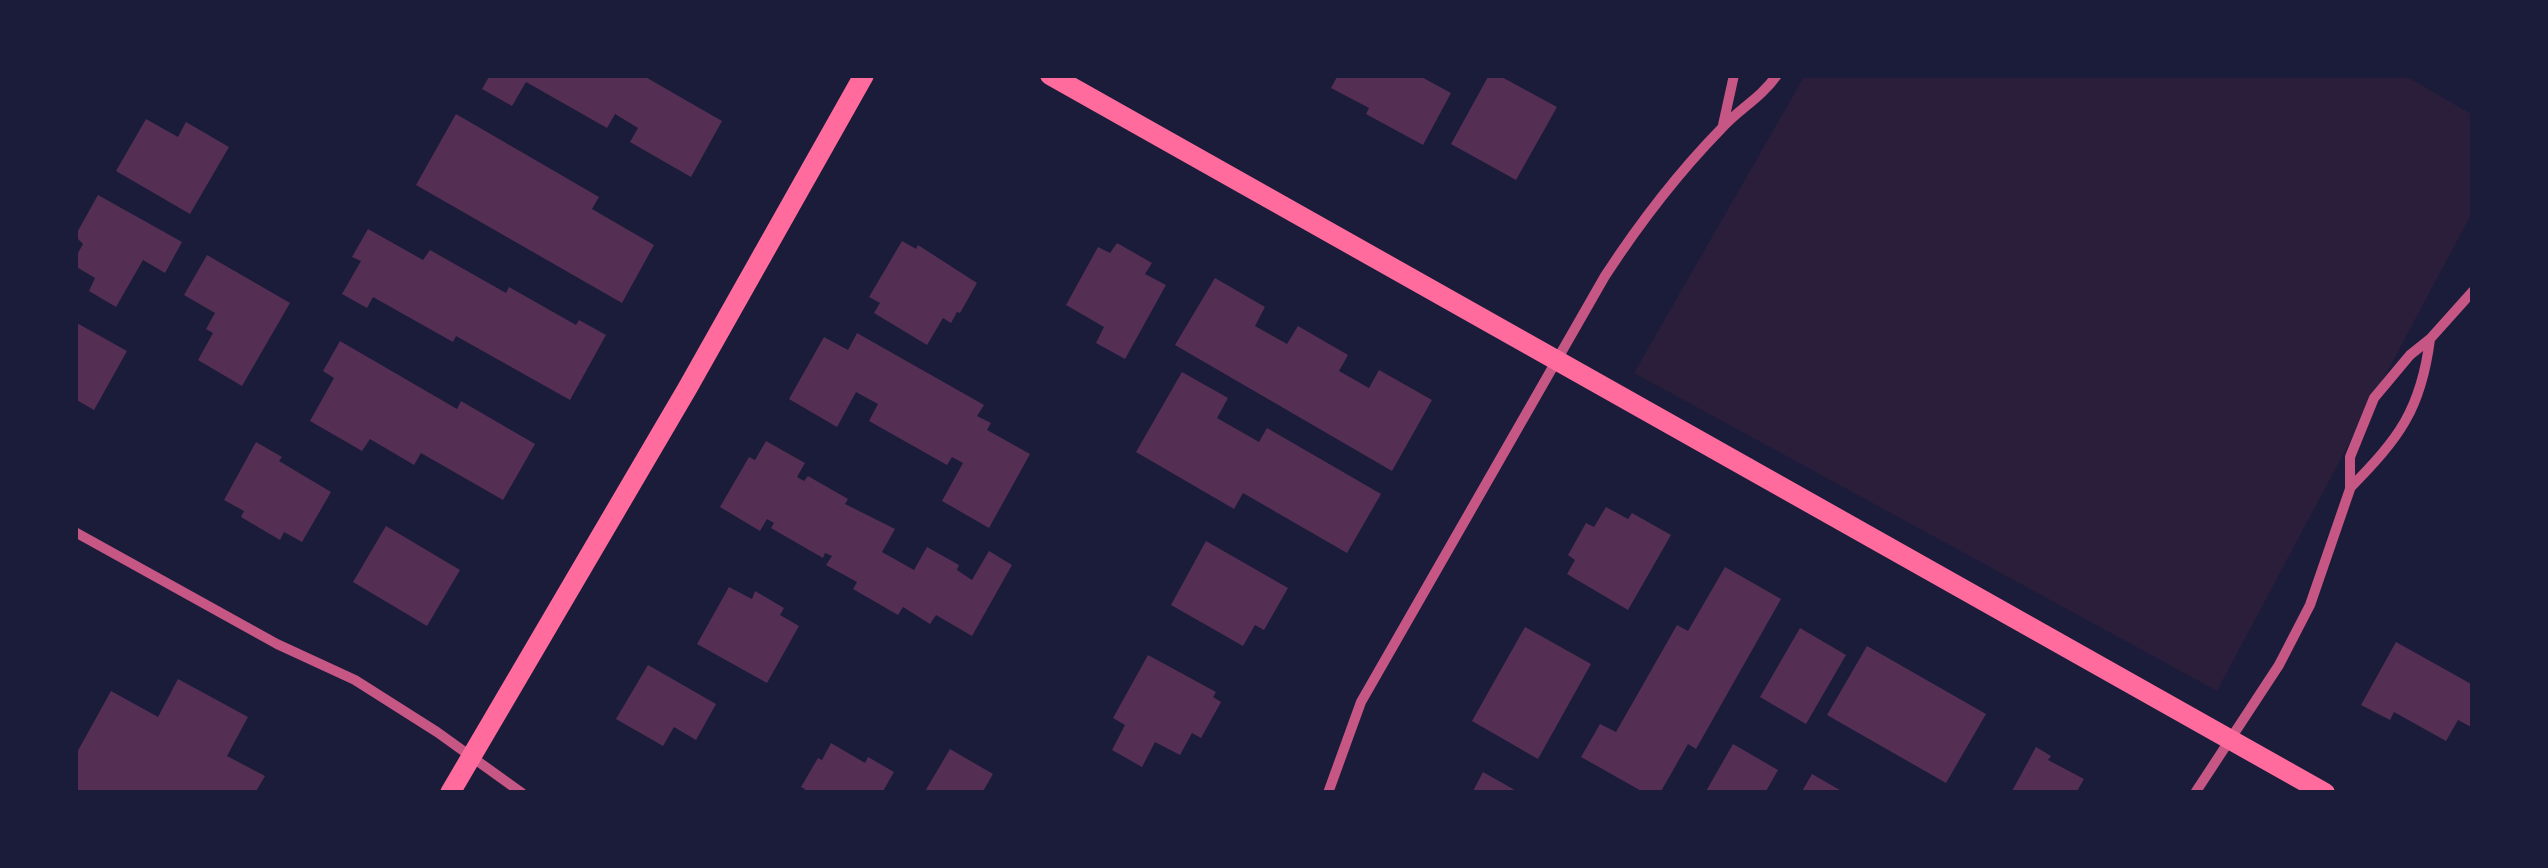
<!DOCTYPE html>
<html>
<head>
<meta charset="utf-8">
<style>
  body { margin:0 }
  #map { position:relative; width:2548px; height:868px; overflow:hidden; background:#1b1b3a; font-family:Barlow,sans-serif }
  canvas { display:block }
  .frame { position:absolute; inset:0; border:78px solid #1b1b3a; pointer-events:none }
</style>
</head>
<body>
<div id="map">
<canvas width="2548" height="868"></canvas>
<div class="frame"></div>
</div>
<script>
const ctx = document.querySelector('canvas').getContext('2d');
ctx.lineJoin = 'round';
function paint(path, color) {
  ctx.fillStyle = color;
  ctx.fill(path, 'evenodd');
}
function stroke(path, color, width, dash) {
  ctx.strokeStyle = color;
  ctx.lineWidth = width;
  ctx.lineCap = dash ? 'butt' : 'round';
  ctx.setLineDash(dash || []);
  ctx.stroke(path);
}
const green = new Path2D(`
  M 1805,75 L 2404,75 L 2473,115 L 2473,211 L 2217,691 L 1634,373 Z`);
const building = new Path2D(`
  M 490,75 L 642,75 L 722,121 L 691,177 L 630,142 L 638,128 L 615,114 L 607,128 L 526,82 L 512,106 L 482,89 Z
  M 1338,75 L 1418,75 L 1451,93 L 1423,145 L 1366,114 L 1369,108 L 1331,88 Z
  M 1489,75 L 1498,75 L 1557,107 L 1516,180 L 1451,144 Z
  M 456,114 L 599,197 L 592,209 L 654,245 L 622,303 L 416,185 Z
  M 146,119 L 178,137 L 186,122 L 229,147 L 190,214 L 116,171 Z
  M 98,195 L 182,242 L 165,273 L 143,260 L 116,307 L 89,291 L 95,278 L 75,266 L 75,258 L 83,244 L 75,236 Z
  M 368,229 L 423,260 L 430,250 L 506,293 L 509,287 L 576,325 L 579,320 L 606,335 L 570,400 L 456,336 L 453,342 L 373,297 L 367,308 L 342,294 L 361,261 L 352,257 Z
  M 902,241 L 916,249 L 918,245 L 977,283 L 960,313 L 957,312 L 951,323 L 943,318 L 927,345 L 874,313 L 880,303 L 869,297 Z
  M 1117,243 L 1152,263 L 1145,274 L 1166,285 L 1125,359 L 1096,343 L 1104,327 L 1066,305 L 1098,247 L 1110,253 Z
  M 207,255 L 290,303 L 242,386 L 198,360 L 213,333 L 206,329 L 215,313 L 184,295 Z
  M 1215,278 L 1265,307 L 1255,326 L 1287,344 L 1298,326 L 1348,355 L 1339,371 L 1369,388 L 1379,370 L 1432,400 L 1392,471 L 1175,345 Z
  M 75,322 L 127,351 L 94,410 L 75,399 Z
  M 857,333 L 984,405 L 977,416 L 991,423 L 987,430 L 1030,454 L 989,528 L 942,501 L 963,463 L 952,457 L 947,465 L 869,421 L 878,404 L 856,392 L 837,427 L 789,399 L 824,337 L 848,350 Z
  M 340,341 L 457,409 L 461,401 L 535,444 L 503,500 L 421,453 L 414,465 L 370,439 L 362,451 L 310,421 L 334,378 L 323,371 Z
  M 1182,372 L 1228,398 L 1217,418 L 1259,442 L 1267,428 L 1381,494 L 1347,553 L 1243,493 L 1234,509 L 1136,452 Z
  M 766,441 L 805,463 L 797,477 L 804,481 L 808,476 L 848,499 L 845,504 L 895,529 L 882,552 L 914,570 L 927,547 L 959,565 L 957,570 L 972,580 L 989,551 L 1012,565 L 972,636 L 936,615 L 930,624 L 903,607 L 898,615 L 853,589 L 857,582 L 826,565 L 832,556 L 825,553 L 823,558 L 771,528 L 774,523 L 767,519 L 760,531 L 720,507 L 749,457 L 755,460 Z
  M 256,442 L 282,457 L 279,461 L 331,492 L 302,542 L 284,532 L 280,540 L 241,517 L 244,511 L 224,500 Z
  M 1606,507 L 1628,519 L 1632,513 L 1671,535 L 1628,610 L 1567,574 L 1575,560 L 1568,555 L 1586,523 L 1594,527 Z
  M 386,526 L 460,570 L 427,626 L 353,582 Z
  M 1206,541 L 1288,588 L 1264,630 L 1255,625 L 1243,646 L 1171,605 Z
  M 1725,567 L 1781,599 L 1696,749 L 1688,744 L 1660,793 L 1645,793 L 1581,757 L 1600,724 L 1616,732 L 1677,625 L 1688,631 Z
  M 729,587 L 752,599 L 755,591 L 784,608 L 780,615 L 799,626 L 767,683 L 697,644 Z
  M 1525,627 L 1591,664 L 1538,759 L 1472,721 Z
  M 1800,628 L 1846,655 L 1806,724 L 1760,697 Z
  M 2396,642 L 2473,685 L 2473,728 L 2458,720 L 2446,741 L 2394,712 L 2390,720 L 2361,705 Z
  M 1867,646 L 1986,714 L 1946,783 L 1827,715 Z
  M 1148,655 L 1216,692 L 1213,697 L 1221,702 L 1201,738 L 1192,733 L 1180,755 L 1155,742 L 1142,767 L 1112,750 L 1125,725 L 1113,718 Z
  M 648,665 L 716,704 L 696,740 L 674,727 L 663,746 L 616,719 Z
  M 178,679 L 248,717 L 227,756 L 265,776 L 255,793 L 75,793 L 75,756 L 111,691 L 158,717 Z
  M 831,743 L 865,763 L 868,757 L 894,772 L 882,793 L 803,793 L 805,789 L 801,787 L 818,758 L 822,760 Z
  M 1733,744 L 1778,770 L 1765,793 L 1705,793 Z
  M 2036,747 L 2051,756 L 2048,760 L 2084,779 L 2076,793 L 2011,793 Z
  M 950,749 L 993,774 L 982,793 L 924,793 Z
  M 1483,772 L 1520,793 L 1472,793 Z
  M 1812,774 L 1845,793 L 1801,793 Z`);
const minor = new Path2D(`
  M 1723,125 L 1734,75
  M 2350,488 C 2399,438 2421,410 2430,339
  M 75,532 L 277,644 L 355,680 L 437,732 L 522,793
  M 1328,793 L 1361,702 L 1605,276 C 1639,224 1677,174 1721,129 C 1740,108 1760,99 1777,75
  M 2195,793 L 2279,665 L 2310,605 L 2350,489 L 2350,457 L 2374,398 L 2410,355 L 2430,339 L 2473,291`);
const secondary = new Path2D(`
  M 1050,75 L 2325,793
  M 450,793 L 687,389 L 864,75`);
paint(green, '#2a1e3b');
paint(building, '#542f53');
stroke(minor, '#c65784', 10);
stroke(secondary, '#ff6b9d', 20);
</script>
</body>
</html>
